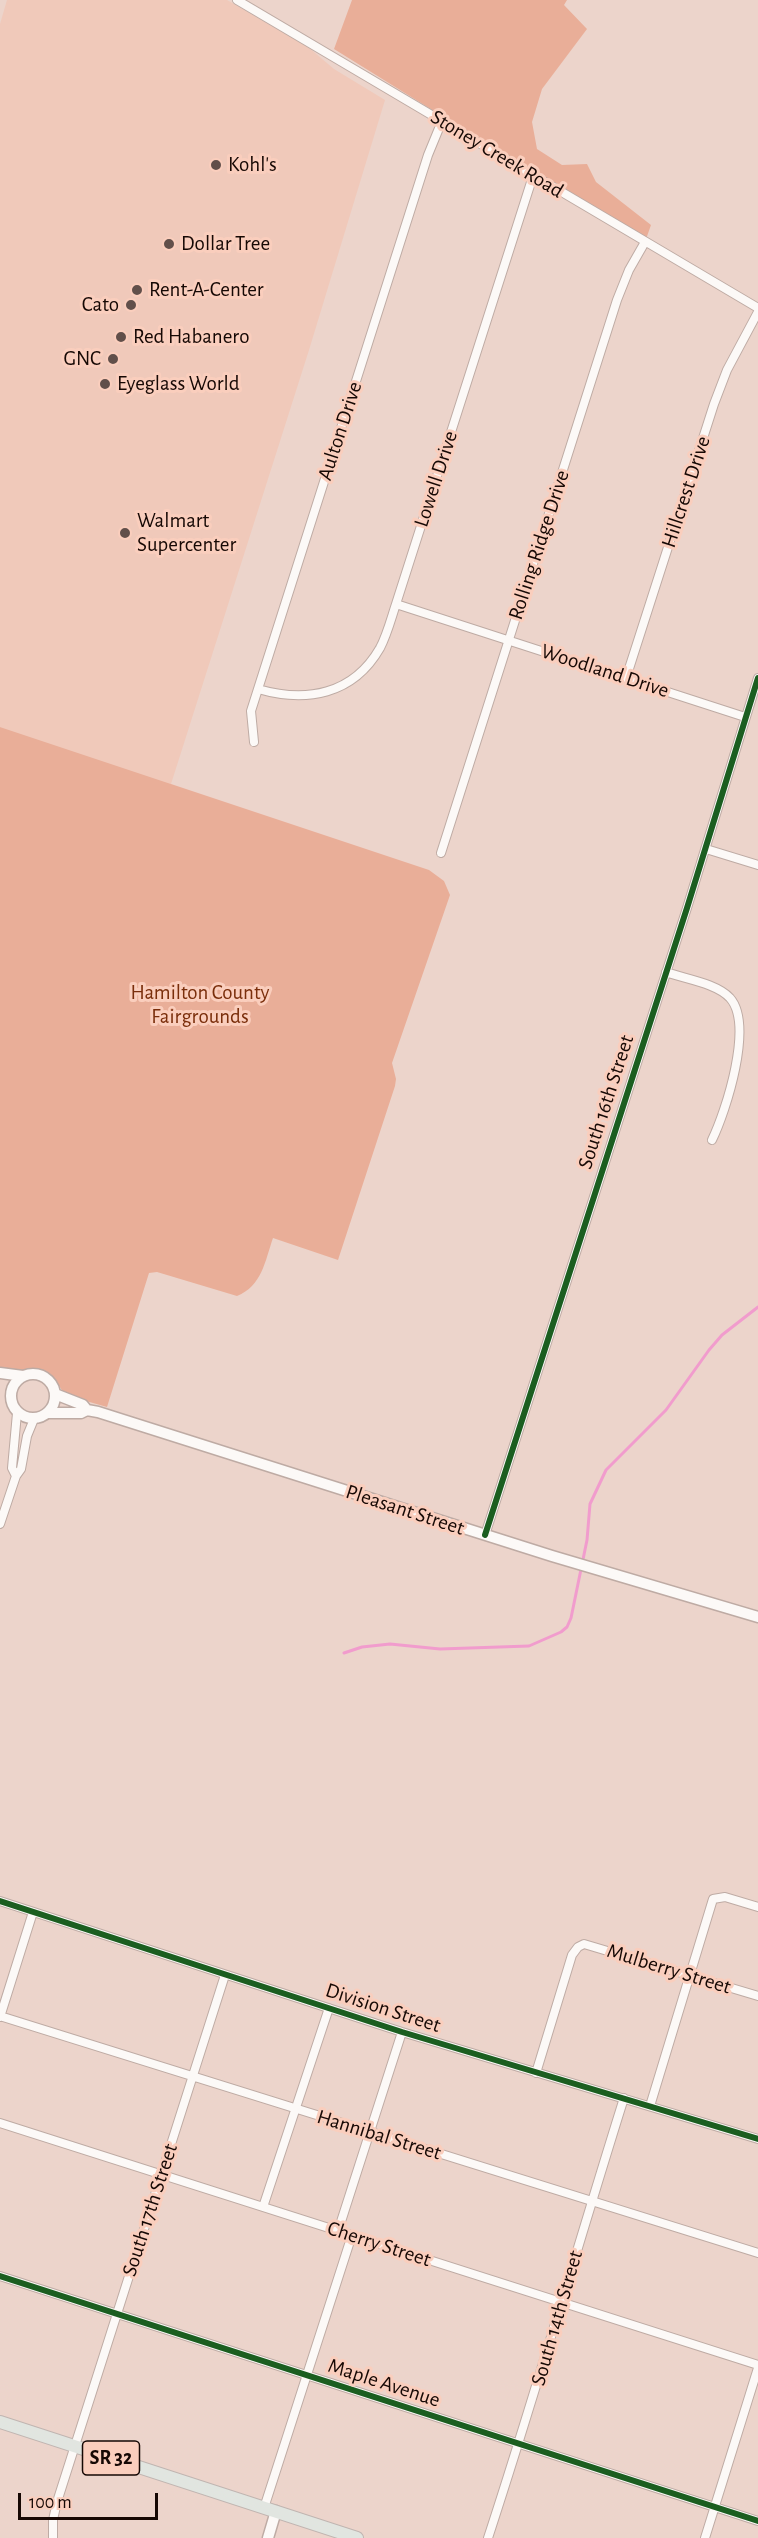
<!DOCTYPE html>
<html>
<head>
<meta charset="utf-8">
<style>
  body { margin:0 }
  #map { position:relative; width:758px; height:2538px; overflow:hidden; background:#ecd4cb; font-family:"Alegreya Sans",sans-serif }
  canvas { display:block }
  .scale { position:absolute; left:18px; top:2493px; width:140px; height:27px; box-sizing:border-box; border:3px solid #160804; border-top:0; padding-left:8px; font-size:18px; line-height:21px; white-space:nowrap; color:#160804; -webkit-text-stroke:4px #facebd; paint-order:stroke }
</style>
</head>
<body>
<div id="map">
<canvas width="758" height="2538"></canvas>
<div class="scale">100 m</div>
</div>
<script>
const ctx = document.querySelector('canvas').getContext('2d');
ctx.lineJoin = 'round';
function paint(path, color) {
  ctx.fillStyle = color;
  ctx.fill(path, 'evenodd');
}
function stroke(path, color, width, dash) {
  ctx.strokeStyle = color;
  ctx.lineWidth = width;
  ctx.lineCap = dash ? 'butt' : 'round';
  ctx.setLineDash(dash || []);
  ctx.stroke(path);
}
function drawText(font, color, halo, rows, align = 'center') {
  ctx.font = font + ' "Alegreya Sans",sans-serif';
  ctx.lineWidth = 6;
  ctx.setLineDash([]);
  ctx.textBaseline = 'middle';
  ctx.strokeStyle = halo;
  ctx.fillStyle = color;
  for (const [text, x, y, turn = 0] of rows) {
    ctx.save();
    ctx.translate(x, y);
    ctx.rotate((+turn || 0) * Math.PI / 180);
    ctx.textAlign = isNaN(turn) ? turn : align;
    if (halo) ctx.strokeText(text, 0, 0);
    ctx.fillText(text, 0, 0);
    ctx.restore();
  }
}
const built = new Path2D(`
  M 7,0 L 227,0 L 308,47 L 334,69 L 385,100 L 309,350 L 171,784 L 0,727 L 0,24 Z`);
const green = new Path2D(`
  M 352,0 L 567,0 L 564,5 L 587,29 L 542,89 L 532,122 L 537,149 L 562,165 L 587,164 L 596,182 L 651,225 L 645,242 L 334,49 Z
  M 0,727 L 429,870 L 444,881 L 450,895 L 392,1063 L 396,1079 L 395,1086 L 338,1260 L 273,1238 C 265,1261 262,1286 237,1296 L 157,1272 L 149,1273 L 107,1407 L 65,1395 L 58,1384 L 44,1373 L 32,1370 L 0,1371 Z`);
const stream = new Path2D(`
  M 344,1653 L 362,1647 L 390,1644 L 440,1649 L 529,1646 L 561,1632 L 567,1627 L 571,1618 L 587,1540 L 590,1504 L 606,1470 L 666,1410 L 709,1350 L 722,1335 L 758,1307`);
const street = new Path2D(`
  M 237,0 L 758,308
  M 396,604 L 745,717
  M 626,678 L 714,404 L 727,370 L 758,312
  M 258,689 C 306,703 353,695 380,648 C 387,635 391,619 396,604 L 533,176
  M 254,742 L 251,711 L 258,689 L 428,155 L 442,121
  M 706,849 L 758,865
  M 441,853 L 617,300 L 629,270 L 645,242
  M 666,972 C 685,979 716,983 730,998 C 754,1025 726,1111 712,1140
  M 16,1476 L 12,1468 L 17,1413
  M 0,1524 L 16,1476 L 21,1469 L 27,1436 L 34,1419
  M 485,1535 L 687,908 L 758,678
  M 0,1901 L 402,2032 L 758,2139
  M 0,2016 L 758,2253
  M 0,2017 L 33,1912
  M 536,2073 L 572,1955 L 578,1947 L 584,1944 L 758,1996
  M 650,2106 L 713,1899 L 725,1897 L 758,1907
  M 0,2123 L 758,2365
  M 263,2207 L 329,2008
  M 338,2231 L 402,2032
  M 0,2276 L 758,2521
  M 264,2508 L 352,2235
  M 53,2538 L 53,2520 L 57,2502 L 225,1975
  M 488,2538 C 536,2392 578,2244 624,2098
  M 705,2538 L 758,2368`);
const secondary = new Path2D(`
  M 0,1373 L 23,1376
  M11 1396a22 22 0 1 1 44 0a22 22 0 1 1-44 0Z
  M 55,1394 L 83,1405 L 87,1410
  M 48,1413 L 81,1413 L 87,1410 L 98,1412 L 552,1556 L 758,1617
  M 268,2538 L 276,2511`);
const primary = new Path2D(`
  M 0,2422 L 357,2538`);
const cycleway = new Path2D(`
  M 485,1535 L 687,908 L 758,678
  M 0,1901 L 402,2032 L 758,2139
  M 0,2276 L 758,2521`);
const markers = [
  [216,165,6,"#614f4a"],
  [169,244,6,"#614f4a"],
  [137,290,6,"#614f4a"],
  [131,305,6,"#614f4a"],
  [121,337,6,"#614f4a"],
  [113,359,6,"#614f4a"],
  [105,384,6,"#614f4a"],
  [125,533,6,"#614f4a"]
];
const shields = [
  [111,2458,57]
];
const shieldNames = [
  ["SR 32",111,2458]
];
const streetNames = [
  ["Stoney Creek Road",497,154,31],
  ["Aulton Drive",340,431,-72],
  ["Lowell Drive",436,479,-72],
  ["Hillcrest Drive",686,492,-72],
  ["Rolling Ridge Drive",539,545,-72],
  ["Woodland Drive",605,671,18],
  ["South 16th Street",606,1102,-72],
  ["Pleasant Street",405,1510,18],
  ["Mulberry Street",669,1969,17],
  ["Division Street",383,2008,18],
  ["Hannibal Street",379,2135,17],
  ["South 17th Street",150,2210,-72],
  ["Cherry Street",379,2244,18],
  ["South 14th Street",557,2318,-74],
  ["Maple Avenue",384,2383,18]
];
const poiNames = [
  ["Kohl's",228,165],
  ["Dollar Tree",181,244],
  ["Rent-A-Center",149,290],
  ["Cato",119,305,"right"],
  ["Red Habanero",133,337],
  ["GNC",101,359,"right"],
  ["Eyeglass World",117,384],
  ["Walmart",137,521],
  ["Supercenter",137,545]
];
const parkNames = [
  ["Hamilton County",200,993],
  ["Fairgrounds",200,1017]
];
paint(built, '#f0c9ba');
paint(green, '#e9ae98');
stroke(stream, '#f19ccd', 3);
stroke(street, '#beaba4', 10);
stroke(secondary, '#beaba4', 13);
stroke(primary, '#c0b5b1', 14);
stroke(street, '#fcf9f7', 8);
stroke(secondary, '#fcf9f7', 10);
stroke(primary, '#e1e5e0', 12);
stroke(cycleway, '#1b5e20', 6);
for (const [x, y, r, color] of markers) {
  const dot = new Path2D();
  dot.arc(x, y, r, 0, 2 * Math.PI);
  ctx.fillStyle = color;
  ctx.fill(dot);
  stroke(dot, '#facebd', 2);
}
for (const [x, y, w] of shields) {
  const box = new Path2D();
  box.roundRect(x - w / 2, y - 17, w, 34, 4.5);
  ctx.fillStyle = '#facebd';
  ctx.fill(box);
  stroke(box, '#160804', 1.5);
}
drawText('bold 20px', '#160804', null, shieldNames);
drawText('21px', '#160804', '#facebd', streetNames);
drawText('21px', '#160804', '#facebd', poiNames, 'left');
drawText('21px', '#7a2e0b', '#facebd', parkNames);
</script>
</body>
</html>
